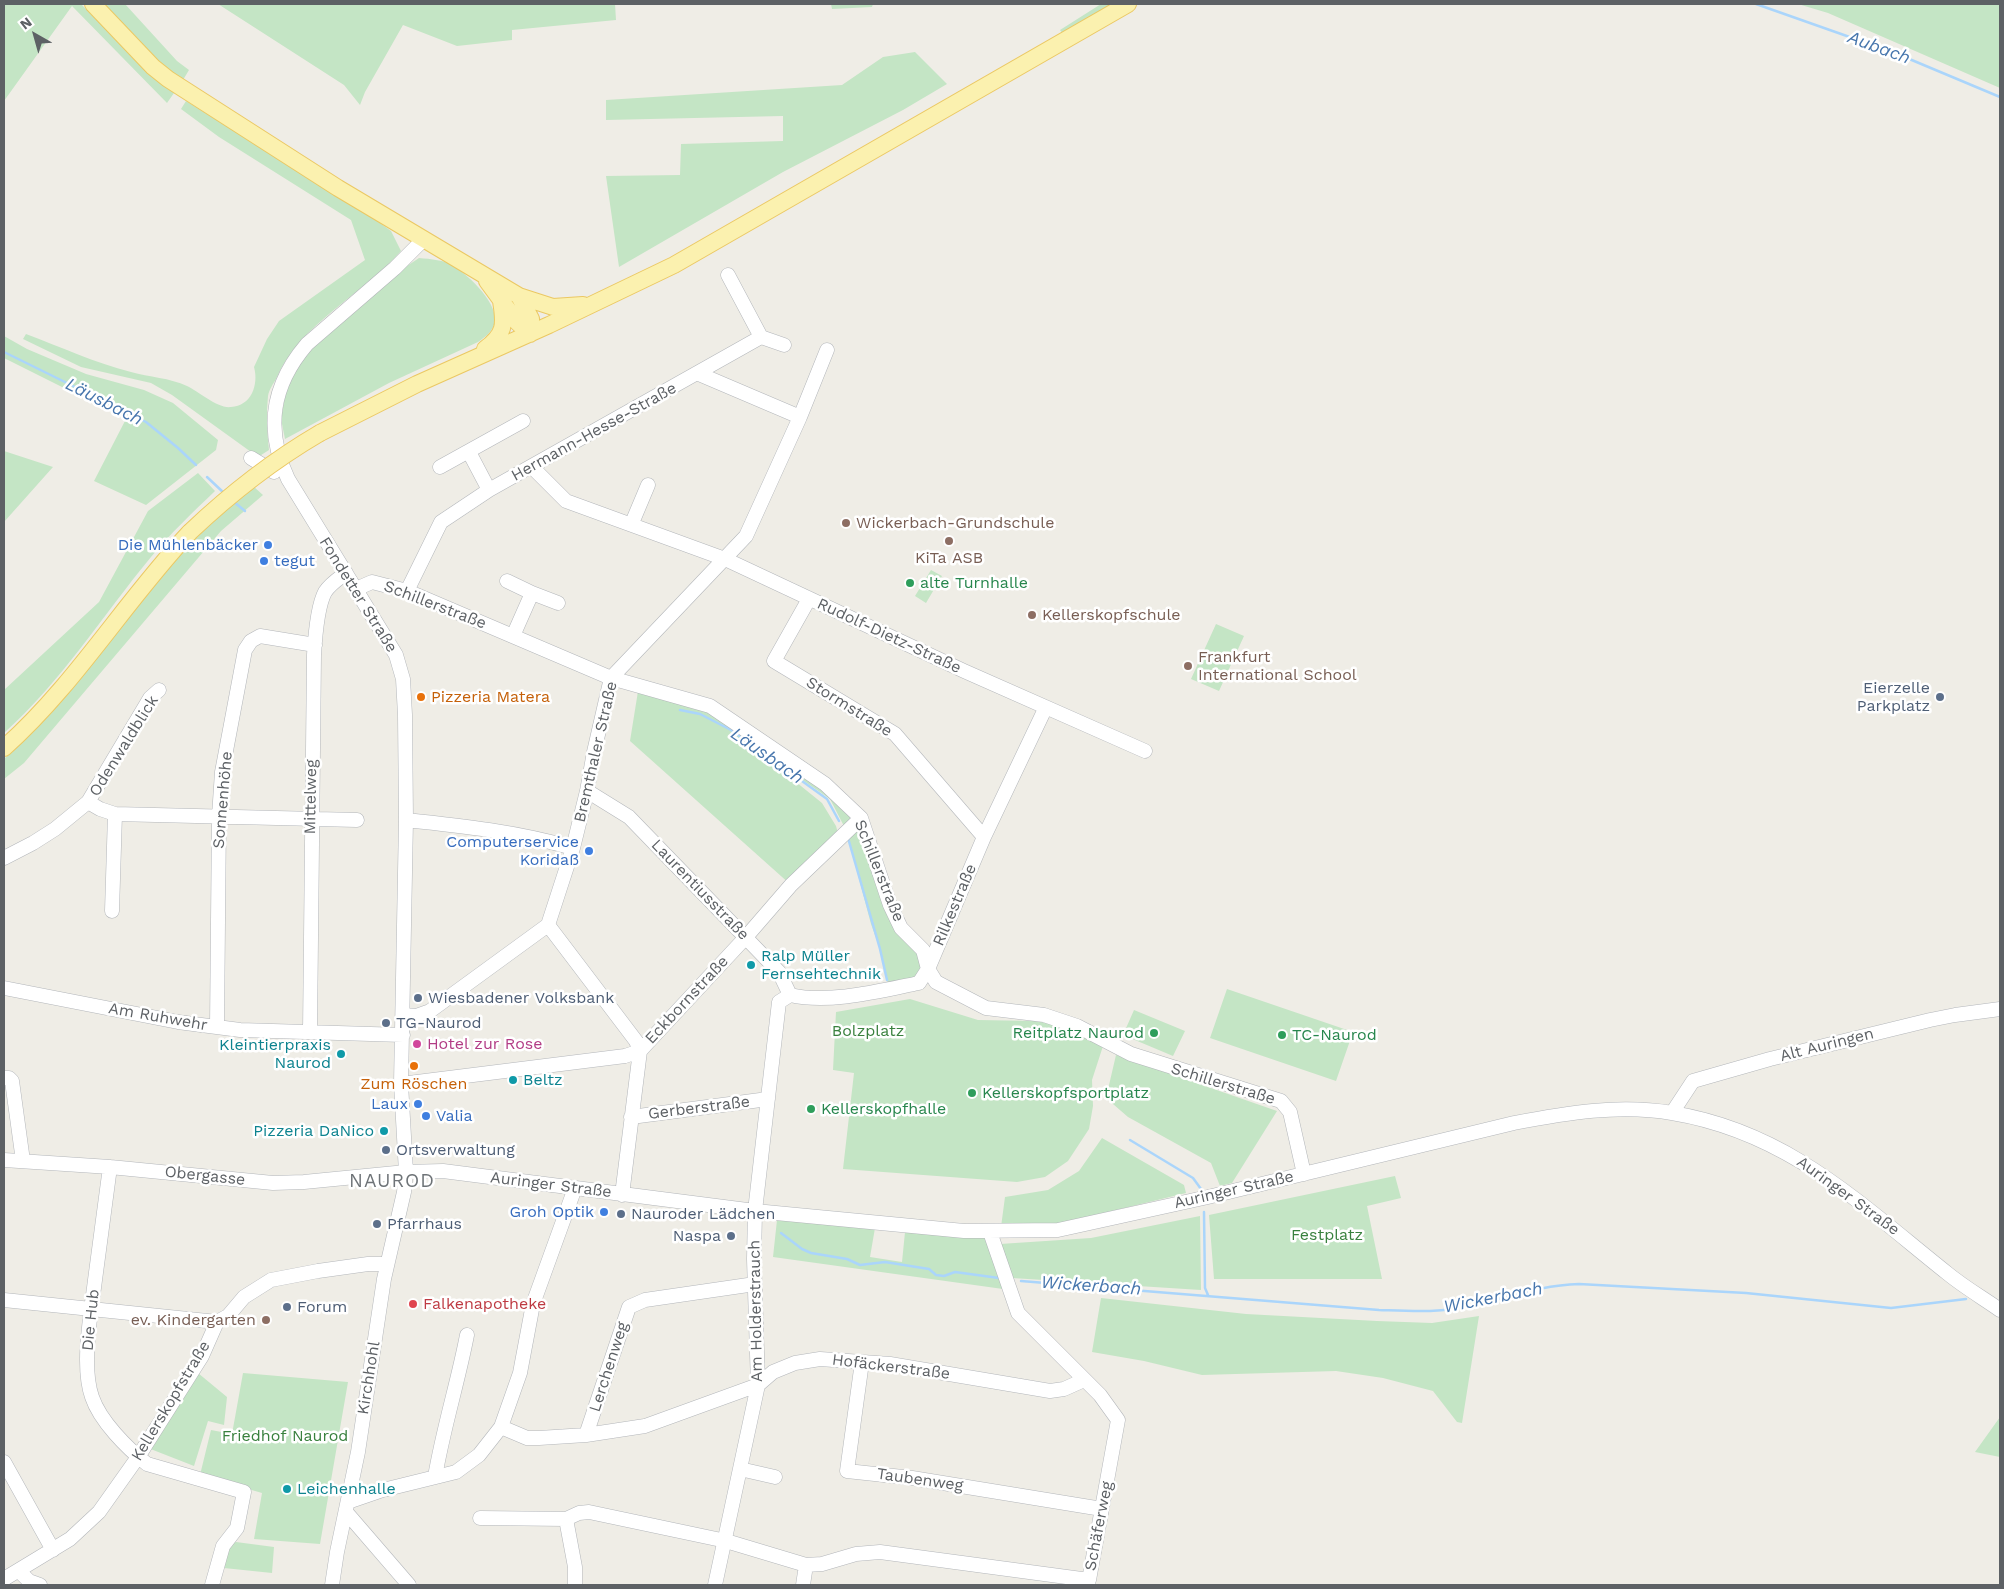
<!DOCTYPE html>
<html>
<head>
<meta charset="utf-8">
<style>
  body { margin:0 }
  #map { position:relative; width:2004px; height:1589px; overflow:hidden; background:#efede6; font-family:"Work Sans",sans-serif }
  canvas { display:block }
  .frame { position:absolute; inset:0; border:5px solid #5d6165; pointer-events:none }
  .north { position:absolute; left:10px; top:10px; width:50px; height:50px; -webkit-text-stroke:4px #fff; paint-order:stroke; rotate:322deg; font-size:14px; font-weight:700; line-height:20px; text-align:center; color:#5d6165 }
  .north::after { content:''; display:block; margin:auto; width:18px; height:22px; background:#5d6165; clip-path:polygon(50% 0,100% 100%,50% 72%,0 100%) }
</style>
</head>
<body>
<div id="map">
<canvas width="2004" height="1589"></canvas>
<div class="frame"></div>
<div class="north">N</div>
</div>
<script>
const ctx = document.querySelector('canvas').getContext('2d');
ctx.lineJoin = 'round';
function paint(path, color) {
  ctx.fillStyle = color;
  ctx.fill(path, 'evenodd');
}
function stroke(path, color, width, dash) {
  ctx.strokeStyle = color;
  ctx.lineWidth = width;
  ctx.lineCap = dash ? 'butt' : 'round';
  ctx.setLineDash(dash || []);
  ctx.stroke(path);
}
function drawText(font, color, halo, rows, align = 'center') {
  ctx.font = font + ' "Work Sans",sans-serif';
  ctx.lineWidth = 5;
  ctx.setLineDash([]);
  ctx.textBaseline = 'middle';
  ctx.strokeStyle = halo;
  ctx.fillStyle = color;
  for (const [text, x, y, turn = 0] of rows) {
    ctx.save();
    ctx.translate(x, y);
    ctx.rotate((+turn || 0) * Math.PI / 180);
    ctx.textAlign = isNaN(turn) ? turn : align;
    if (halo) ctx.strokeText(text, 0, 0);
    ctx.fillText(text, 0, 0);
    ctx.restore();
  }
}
const green = new Path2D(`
  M 4,4 L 81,4 L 147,71 L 174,93 L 167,103 L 72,6 L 4,101 Z
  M 101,4 L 125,4 L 177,61 L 189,70 L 183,80 L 166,69 Z
  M 218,4 L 615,4 L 616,20 L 512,30 L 512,40 L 457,46 L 403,25 L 365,92 L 360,105 L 344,85 Z
  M 831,4 L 873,4 L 872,7 L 832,9 Z
  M 1101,4 L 1112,4 L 1062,33 L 1060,30 Z
  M 1798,4 L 2000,4 L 2000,88 L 1828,13 Z
  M 915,52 L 947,84 L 903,110 L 783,172 L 619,267 L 606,176 L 680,175 L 681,144 L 783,141 L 783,116 L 606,120 L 606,100 L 842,85 L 883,57 Z
  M 186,101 L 361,209 L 391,231 L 401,251 C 363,295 300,323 276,379 C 273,384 269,390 268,396 C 266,414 267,432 269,450 L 258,457 L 172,395 L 151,383 L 81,367 L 23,339 L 26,334 C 61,347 95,363 131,372 C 149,377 170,378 187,386 C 198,391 218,409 231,407 C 251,406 259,385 254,367 L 267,339 L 279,321 L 365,260 L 351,220 L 219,137 L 181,109 Z
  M 419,258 C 431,259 444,260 454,266 C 469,276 501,305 494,325 C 491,333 485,337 478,342 L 389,383 L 285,439 L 281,419 L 285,396 L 289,382 L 308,351 L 404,268 Z
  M 4,336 L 27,349 L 86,374 L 144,390 L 173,403 L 218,440 L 216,450 L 146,505 L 94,481 L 126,419 L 4,358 Z
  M 4,451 L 53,467 L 4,522 Z
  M 198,473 L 215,491 C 193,512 171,533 151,557 C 103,615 61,682 4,733 L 4,690 L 99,602 L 148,511 Z
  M 253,486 L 263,495 L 221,531 L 24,763 L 4,779 L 4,759 L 42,721 L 175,560 L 216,518 Z
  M 931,570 L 942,576 L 926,603 L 915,596 Z
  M 1216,624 L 1244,636 L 1219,691 L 1191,679 Z
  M 639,685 L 710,706 L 861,818 L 890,905 L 923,950 L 919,983 L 889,989 L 880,949 L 871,924 L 846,830 L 830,799 L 739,736 L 822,803 L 836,826 L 839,837 L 791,885 L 630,741 Z
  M 1227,989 L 1353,1032 L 1336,1081 L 1210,1038 Z
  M 910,999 L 978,1020 L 1035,1021 L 1059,1025 L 1103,1046 L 1092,1080 L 1093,1106 L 1089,1129 L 1068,1161 L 1045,1177 L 1017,1182 L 843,1169 L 854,1073 L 833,1070 L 836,1012 Z
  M 1134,1010 L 1185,1031 L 1173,1056 L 1123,1035 Z
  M 1116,1055 L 1277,1111 L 1232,1183 L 1220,1186 L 1211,1163 L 1128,1117 L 1106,1098 Z
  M 1102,1138 L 1184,1185 L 1186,1193 L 1059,1224 L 1001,1227 L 1005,1197 L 1048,1190 L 1079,1171 Z
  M 1395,1176 L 1401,1198 L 1367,1206 L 1382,1279 L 1214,1279 L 1209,1215 Z
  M 1200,1216 L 1201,1290 L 1012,1278 L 1000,1244 L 1091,1238 Z
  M 777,1220 L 875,1228 L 870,1257 L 902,1262 L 905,1232 L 966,1238 L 989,1237 L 1003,1289 L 773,1257 Z
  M 1101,1298 L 1246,1314 L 1377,1321 L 1432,1323 L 1479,1316 L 1462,1423 L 1457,1422 L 1433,1391 L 1383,1378 L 1336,1371 L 1202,1375 L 1144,1361 L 1092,1352 Z
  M 198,1373 L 227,1397 L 224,1425 L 208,1421 L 194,1466 L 148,1448 Z
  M 243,1373 L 348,1382 L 320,1544 L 254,1539 L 262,1493 L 200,1475 L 211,1430 L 232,1434 Z
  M 2000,1417 L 2000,1457 L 1975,1452 Z
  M 236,1542 L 274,1547 L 272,1573 L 224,1568 L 228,1545 Z`);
const stream = new Path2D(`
  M 1756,4 L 1895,53 L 2000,97
  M 4,352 L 146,422 L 178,448 L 196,465
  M 207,477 L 224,493
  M 234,502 L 245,511
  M 680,710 L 700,714 L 731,730 L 827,799 L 839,821
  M 848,838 L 880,949 L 887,980
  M 1130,1140 L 1193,1178 L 1201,1189
  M 1204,1212 L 1205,1288 L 1208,1295
  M 781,1233 L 802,1249 L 811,1253 L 847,1259 L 860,1265 L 885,1262 L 929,1269 L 936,1275 L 944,1276 L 955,1272 L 999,1278
  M 1021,1281 L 1379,1310 C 1410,1311 1441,1313 1471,1306 C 1507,1298 1541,1285 1579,1284 L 1746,1293 L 1891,1308 L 1966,1299`);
const minor = new Path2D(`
  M 728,275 L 761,337
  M 699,374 L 800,417
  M 469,452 L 489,490
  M 251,458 L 274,472
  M 440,467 L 523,421
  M 532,467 L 566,501 L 725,559 L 964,671 L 1145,751
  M 632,523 L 648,485
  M 507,581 L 532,593
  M 356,589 L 372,582 L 407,591 L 611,678 L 710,706 L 825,784 L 861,818 L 890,905 L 901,928 L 923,950 L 928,969 L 936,982 L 986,1008 L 1044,1015 L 1077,1026 L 1131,1054 L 1281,1101 L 1290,1112 L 1304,1174
  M 407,591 L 441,522 L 489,490 L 761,337 L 784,345
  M 809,599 L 774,661 L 895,734 L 984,837
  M 513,636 L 532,593 L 558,603
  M 587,791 L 629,817 L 779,972 L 790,995
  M 88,802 L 100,809 L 115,814 L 357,820
  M 406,820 C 463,826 518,832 573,848
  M 4,858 L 33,843 L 55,829 L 88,802 L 150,698 L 159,690
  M 112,911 L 115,814
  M 548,925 L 636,1041 L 640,1051 L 622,1195
  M 4,988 L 178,1022 L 240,1030 L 403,1035
  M 790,995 C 830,1004 879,991 919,983 L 928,969 L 984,837 L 1045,709
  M 403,1015 L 416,1016 L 430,1011 L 548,925 L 573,848 L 587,791 L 594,752 L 611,678 L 746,536 L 800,417 L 827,350
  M 217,1027 L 219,816 L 222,772 L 245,650 L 251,641 L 260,636 L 315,645
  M 310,1032 L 314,655 C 315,638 317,607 325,592 C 330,584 338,579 346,573
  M 4,1078 L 9,1078 L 12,1081 L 23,1161
  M 401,1084 L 625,1056 L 640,1051 L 746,937 L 791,885 L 861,818
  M 1672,1113 L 1693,1081 L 1770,1059 L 1930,1020 L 1955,1015 L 2000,1009
  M 631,1117 L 768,1099
  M 4,1160 L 110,1167 L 273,1183 L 304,1182 L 406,1172 L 443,1171 L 755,1211 L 964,1231 L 1058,1230 L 1208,1197 L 1514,1123 C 1566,1113 1619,1104 1672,1113 C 1788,1132 1859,1203 1947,1273 C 1964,1287 1983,1298 2000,1310
  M 110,1167 C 105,1205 100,1242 95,1280 C 91,1313 81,1366 92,1397 C 100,1421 127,1448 147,1464 L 244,1492 L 237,1528 L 223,1546 L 212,1585
  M 4,1300 L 217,1322
  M 862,1362 L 847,1471 L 912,1478 L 1102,1509
  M 501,1427 L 527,1438 L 539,1438 L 586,1435 L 645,1426 L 758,1385 L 773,1372 L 795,1363 L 820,1359 L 890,1364 L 1050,1391 L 1064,1389 L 1084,1380
  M 586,1435 L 629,1307 L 645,1300 L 755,1284
  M 4,1462 L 53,1550
  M 740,1469 L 775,1477
  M 435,1477 C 443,1429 458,1382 467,1335
  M 348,1502 L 383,1490 L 456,1472 L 479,1455 L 501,1427 L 520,1373 L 533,1304 L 575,1188
  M 346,1512 L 409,1585
  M 480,1518 L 566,1519 L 579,1513 L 589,1512 L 726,1541 L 806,1565 L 822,1564 L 856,1554 L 880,1552 L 1089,1580 L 1118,1420 L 1100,1395 L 1018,1313 L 990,1232
  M 566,1519 L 575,1567 L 575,1585
  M 19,1571 L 29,1581 L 40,1585
  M 4,1579 L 70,1539 L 99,1512 L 138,1457 L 202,1356 L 217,1322 L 228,1316 L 244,1297 L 271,1280 L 318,1271 L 368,1264 L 387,1264
  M 332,1585 L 337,1552 L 358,1452 L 384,1279 L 404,1192 L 406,1172 L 401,1084 L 406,820 L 405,715 L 403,679 L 396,655 L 288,479 C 265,430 271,386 307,344 L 395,268 L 424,239
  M 715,1585 L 758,1385 L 754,1259 L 755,1211 L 779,1002 L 790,995
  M 803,1585 L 806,1565`);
const major = new Path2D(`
  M 93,4 L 153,67 L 168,79 L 338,188 L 519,296 L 553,307 L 583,305
  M 487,281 L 517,322 L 530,334
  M 519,296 L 531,319 L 530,334
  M 485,349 C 505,334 505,325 501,301
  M 320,433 L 417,384 L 549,325 L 674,265 L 1128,4
  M 4,748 C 75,685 125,601 190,532`);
const majorBridge = new Path2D(`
  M 190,532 C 230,494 272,461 320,433`);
const markers = [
  [846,523,5,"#8d6e63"],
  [949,541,5,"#8d6e63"],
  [268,545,5,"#3f7fe0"],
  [264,561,5,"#3f7fe0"],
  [910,583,5,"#2e9e5b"],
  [1032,615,5,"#8d6e63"],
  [1188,666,5,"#8d6e63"],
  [421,697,5,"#e8710a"],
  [1940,697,5,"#5c6f8a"],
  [589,851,5,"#3f7fe0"],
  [751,965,5,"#0f9aa8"],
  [418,998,5,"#5c6f8a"],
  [386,1023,5,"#5c6f8a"],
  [1154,1033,5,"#2e9e5b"],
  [1282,1035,5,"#2e9e5b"],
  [417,1044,5,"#d1479c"],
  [341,1054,5,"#0f9aa8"],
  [414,1066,5,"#e8710a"],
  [513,1080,5,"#0f9aa8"],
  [972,1093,5,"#2e9e5b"],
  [418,1104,5,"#3f7fe0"],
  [811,1109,5,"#2e9e5b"],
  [426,1116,5,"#3f7fe0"],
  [384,1131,5,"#0f9aa8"],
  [386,1150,5,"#5c6f8a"],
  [604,1212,5,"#3f7fe0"],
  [621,1214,5,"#5c6f8a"],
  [377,1224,5,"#5c6f8a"],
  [731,1236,5,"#5c6f8a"],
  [413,1304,5,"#e0444e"],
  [287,1307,5,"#5c6f8a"],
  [266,1320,5,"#8d6e63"],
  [287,1489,5,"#0f9aa8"]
];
const streetNames = [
  ["Hermann-Hesse-Straße",594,432,-29],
  ["Fondetter Straße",358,595,58],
  ["Schillerstraße",435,605,21],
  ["Rudolf-Dietz-Straße",889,636,25],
  ["Stormstraße",849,707,32],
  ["Odenwaldblick",124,746,-58],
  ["Bremthaler Straße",596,752,-77],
  ["Mittelweg",311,797,-89],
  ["Sonnenhöhe",223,800,-85],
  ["Schillerstraße",879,871,68],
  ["Laurentiusstraße",700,890,46],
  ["Rilkestraße",955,905,-67],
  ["Eckbornstraße",687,1000,-47],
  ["Am Ruhwehr",158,1017,10],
  ["Alt Auringen",1827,1045,-14],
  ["Schillerstraße",1223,1084,17],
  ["Gerberstraße",699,1108,-7],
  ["Obergasse",205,1176,6],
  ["Auringer Straße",551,1185,7],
  ["Auringer Straße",1234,1190,-13],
  ["Auringer Straße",1848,1196,36],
  ["Am Holderstrauch",756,1311,-91],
  ["Die Hub",91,1320,-84],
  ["Lerchenweg",609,1367,-72],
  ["Hofäckerstraße",891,1367,7],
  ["Kirchhohl",369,1378,-81],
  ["Kellerskopfstraße",171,1401,-59],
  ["Taubenweg",920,1480,8],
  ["Schäferweg",1099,1526,-79]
];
const educationNames = [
  ["Wickerbach-Grundschule",856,523],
  ["KiTa ASB",949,558,"center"],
  ["Kellerskopfschule",1042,615],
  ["Frankfurt",1198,657],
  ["International School",1198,675],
  ["ev. Kindergarten",256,1320,"right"]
];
const shopNames = [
  ["Die Mühlenbäcker",258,545],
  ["tegut",274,561,"left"],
  ["Computerservice",579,842],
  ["Koridaß",579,860],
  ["Laux",408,1104],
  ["Valia",436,1116,"left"],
  ["Groh Optik",594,1212]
];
const leisureNames = [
  ["alte Turnhalle",920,583],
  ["Reitplatz Naurod",1144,1033,"right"],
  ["TC-Naurod",1292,1035],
  ["Kellerskopfsportplatz",982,1093],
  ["Kellerskopfhalle",821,1109]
];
const serviceNames = [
  ["Eierzelle",1930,688,"right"],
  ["Parkplatz",1930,706,"right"],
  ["Wiesbadener Volksbank",428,998],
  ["TG-Naurod",396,1023],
  ["Ortsverwaltung",396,1150],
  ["Nauroder Lädchen",631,1214],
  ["Pfarrhaus",387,1224],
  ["Naspa",721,1236,"right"],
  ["Forum",297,1307]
];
const foodNames = [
  ["Pizzeria Matera",431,697],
  ["Zum Röschen",414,1084,"center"]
];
const cultureNames = [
  ["Ralp Müller",761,956],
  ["Fernsehtechnik",761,974],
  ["Kleintierpraxis",331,1045,"right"],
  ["Naurod",331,1063,"right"],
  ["Beltz",523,1080],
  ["Pizzeria DaNico",374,1131,"right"],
  ["Leichenhalle",297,1489]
];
const parkNames = [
  ["Bolzplatz",868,1031],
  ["Festplatz",1327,1235],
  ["Friedhof Naurod",285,1436]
];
const hotelNames = [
  ["Hotel zur Rose",427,1044]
];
const healthNames = [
  ["Falkenapotheke",423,1304]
];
const waterNames = [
  ["Aubach",1879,48,20],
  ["Läusbach",104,402,27],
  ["Läusbach",767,756,35],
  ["Wickerbach",1091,1286,4],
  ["Wickerbach",1493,1298,-11]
];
const quarterNames = [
  ["NAUROD",392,1181]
];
paint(green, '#c4e5c5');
stroke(stream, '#aad5fb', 2.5);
stroke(minor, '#b3b6ba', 15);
stroke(major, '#ebc863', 18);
stroke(minor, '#fff', 14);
stroke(major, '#fbf1af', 16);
stroke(majorBridge, '#ebc863', 18, []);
stroke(majorBridge, '#fbf1af', 16);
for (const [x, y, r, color] of markers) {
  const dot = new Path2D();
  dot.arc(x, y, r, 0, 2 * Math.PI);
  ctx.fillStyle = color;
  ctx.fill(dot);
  stroke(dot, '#fff', 2);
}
drawText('16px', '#5d6165', '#fff', streetNames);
drawText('16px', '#785e54', '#fff', educationNames, 'left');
drawText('16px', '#366cbe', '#fff', shopNames, 'right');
drawText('16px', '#27864d', '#fff', leisureNames, 'left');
drawText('16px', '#4e5e75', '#fff', serviceNames, 'left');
drawText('16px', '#c56008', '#fff', foodNames, 'left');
drawText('16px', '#0d838f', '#fff', cultureNames, 'left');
drawText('16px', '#39813e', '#fff', parkNames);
drawText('16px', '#b23c85', '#fff', hotelNames, 'left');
drawText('16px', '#be3a42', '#fff', healthNames, 'left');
drawText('italic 18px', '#4776ad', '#fff', waterNames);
ctx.letterSpacing = '1px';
drawText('19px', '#6e7377', '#fff', quarterNames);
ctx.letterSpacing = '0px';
</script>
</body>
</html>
